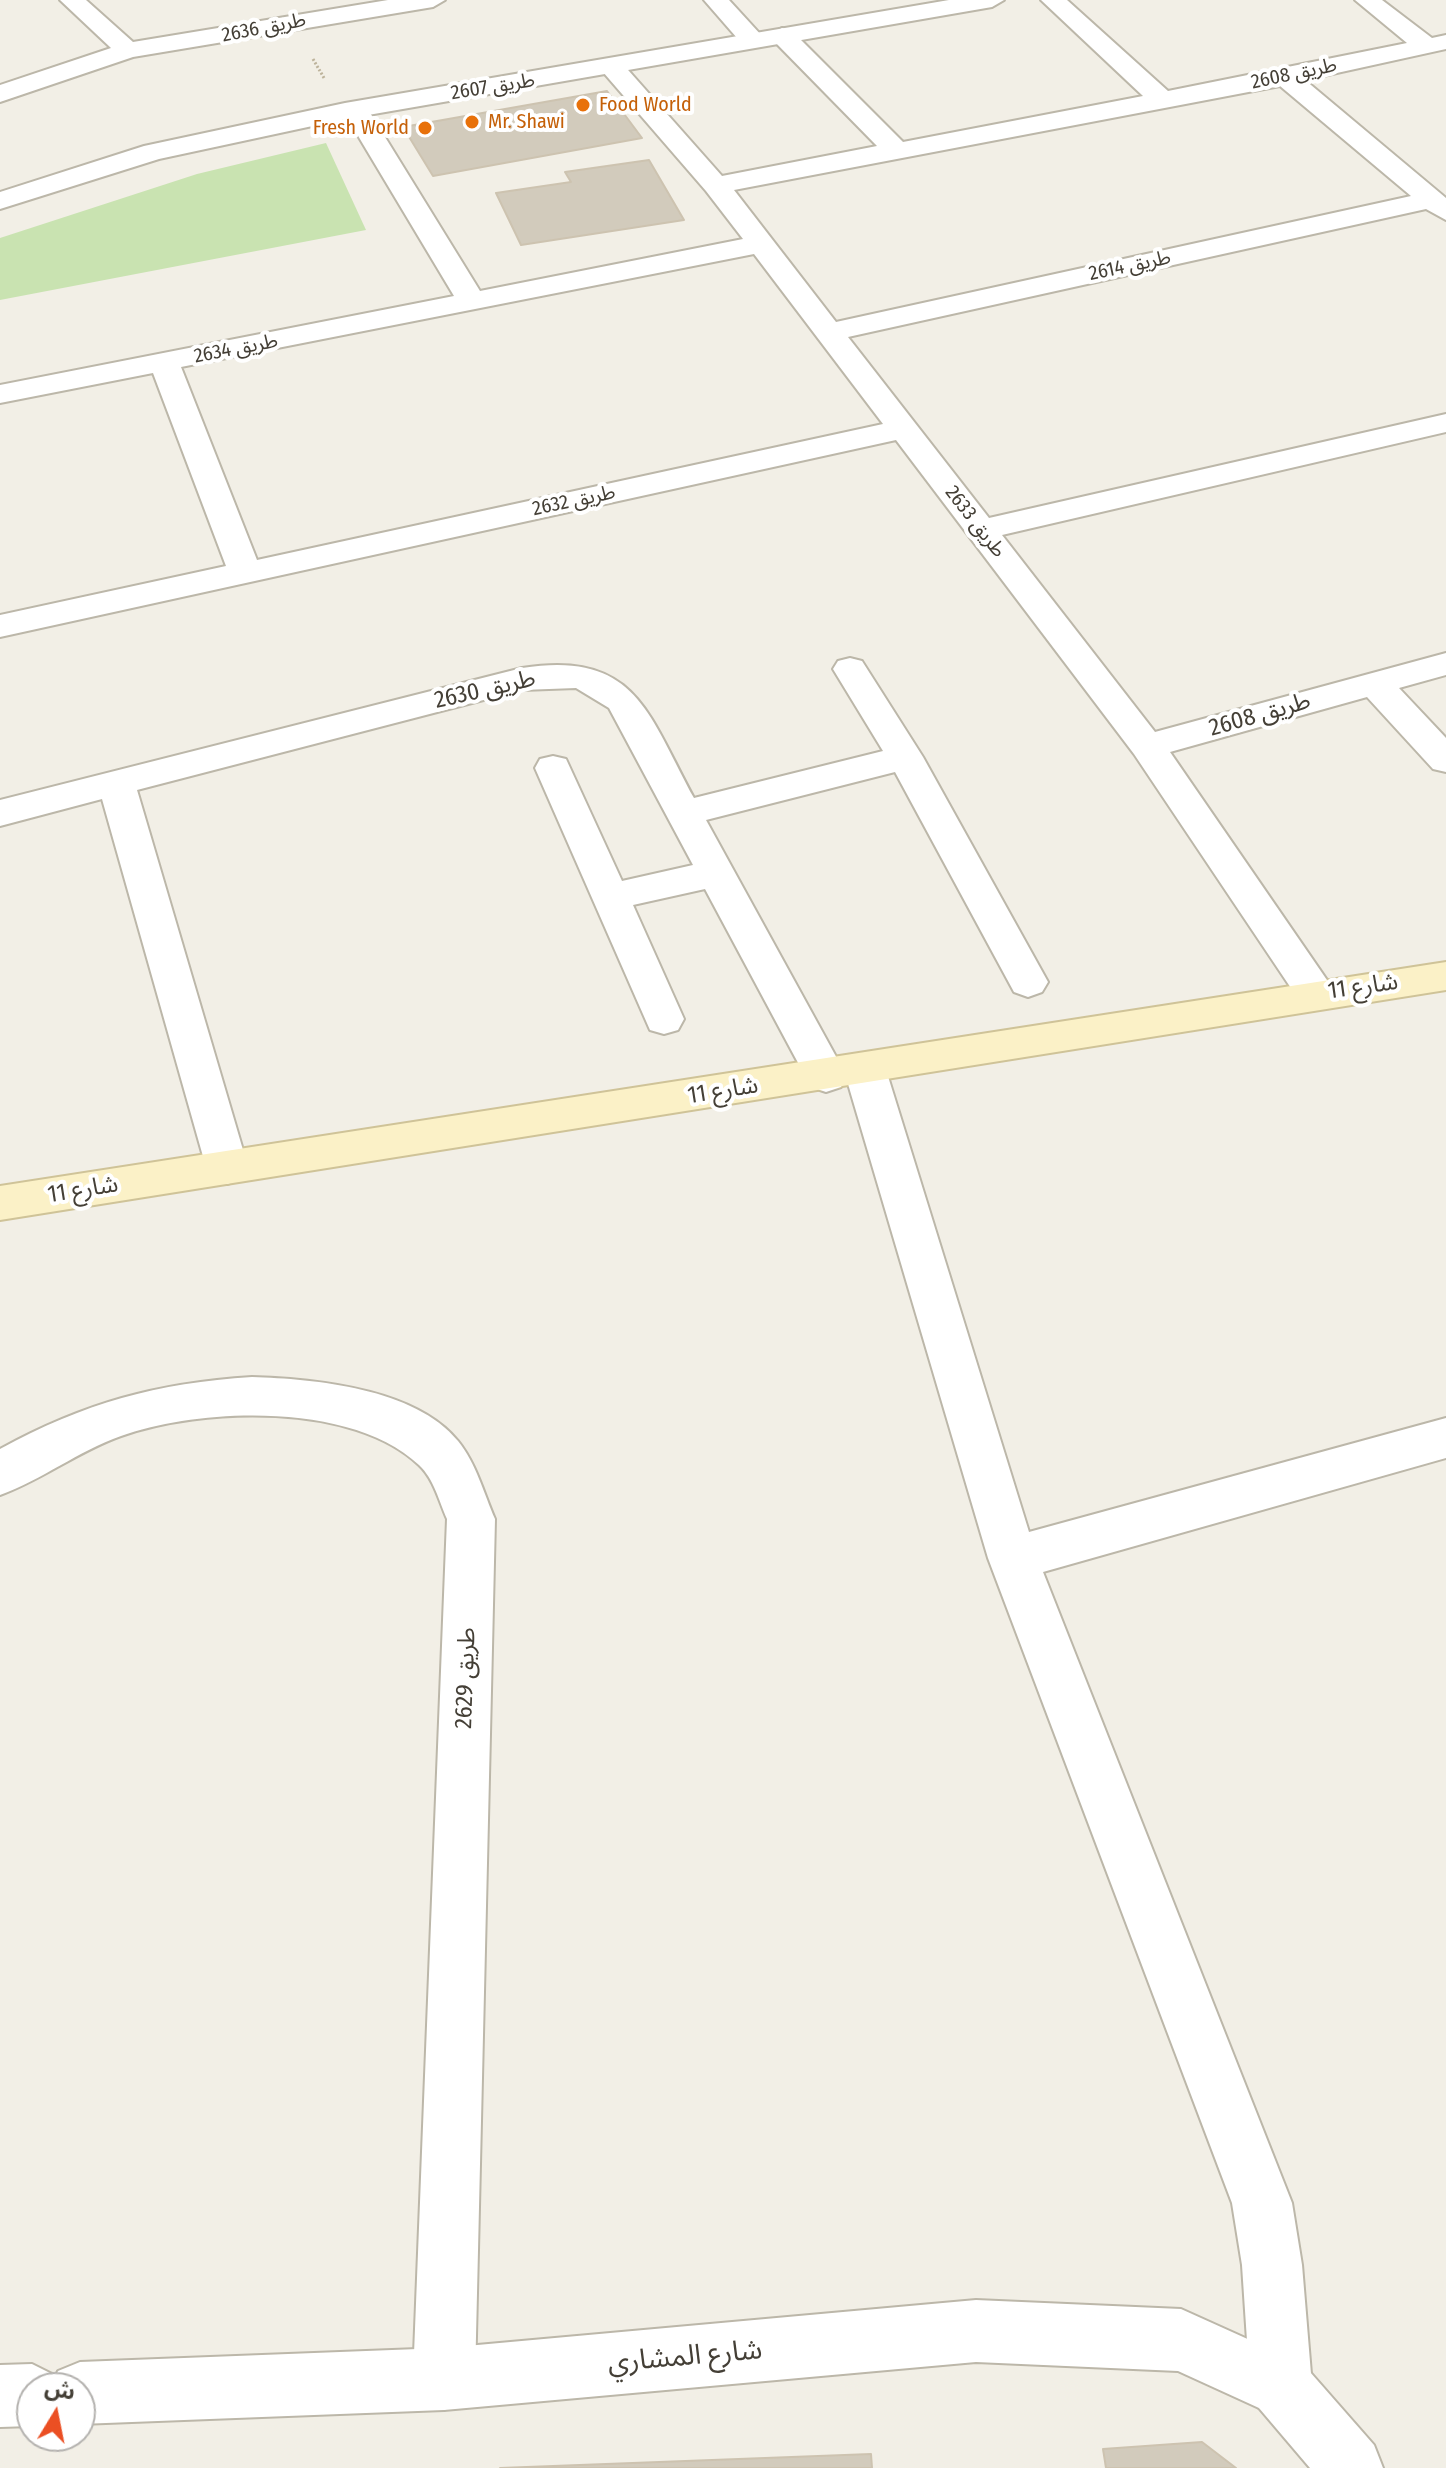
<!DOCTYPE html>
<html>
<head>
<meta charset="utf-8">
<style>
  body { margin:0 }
  #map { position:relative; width:1446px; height:2468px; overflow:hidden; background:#f2efe6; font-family:"Fira Sans Condensed","Noto Sans Arabic",sans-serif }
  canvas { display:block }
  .north { position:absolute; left:16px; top:2372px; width:80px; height:80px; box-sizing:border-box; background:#fff; border:2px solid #b4b2af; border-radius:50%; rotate:10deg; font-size:22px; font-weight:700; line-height:32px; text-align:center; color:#443f36 }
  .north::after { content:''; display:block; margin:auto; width:28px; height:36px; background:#eb4f23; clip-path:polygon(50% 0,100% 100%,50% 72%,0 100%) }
</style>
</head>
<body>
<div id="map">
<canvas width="1446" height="2468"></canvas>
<div class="north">ش</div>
</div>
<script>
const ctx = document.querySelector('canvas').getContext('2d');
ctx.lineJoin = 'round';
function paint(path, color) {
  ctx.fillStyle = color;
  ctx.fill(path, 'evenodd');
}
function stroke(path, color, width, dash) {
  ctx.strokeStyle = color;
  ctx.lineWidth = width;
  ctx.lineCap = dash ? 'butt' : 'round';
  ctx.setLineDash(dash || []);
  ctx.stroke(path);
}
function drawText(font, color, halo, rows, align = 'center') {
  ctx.font = font + ' "Fira Sans Condensed","Noto Sans Arabic",sans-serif';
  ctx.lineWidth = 8;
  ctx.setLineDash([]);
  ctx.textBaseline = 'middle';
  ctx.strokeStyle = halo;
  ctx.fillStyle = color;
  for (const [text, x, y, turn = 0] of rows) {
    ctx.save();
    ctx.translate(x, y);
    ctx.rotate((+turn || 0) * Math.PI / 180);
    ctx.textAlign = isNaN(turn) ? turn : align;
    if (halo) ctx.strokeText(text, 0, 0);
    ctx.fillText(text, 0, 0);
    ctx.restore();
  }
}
const green = new Path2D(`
  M 326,143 L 366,230 L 0,300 L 0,238 L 197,174 Z`);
const building = new Path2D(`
  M 607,91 L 642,138 L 433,176 L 403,127 Z
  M 649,160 L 684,220 L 521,245 L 496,193 L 571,182 L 565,172 Z
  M 1202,2442 L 1236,2468 L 1106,2468 L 1103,2449 Z
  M 871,2454 L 872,2468 L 500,2468 Z`);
const path = new Path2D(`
  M 313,59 L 324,78`);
const minor = new Path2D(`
  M 60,0 L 86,0 L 133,42 L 388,0 L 445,0 L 433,7 L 133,57 L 0,102 L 0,85 L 111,48 Z
  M 704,0 L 729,0 L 762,36 L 765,41 L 762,46 L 744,46 Z
  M 1041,0 L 1067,0 L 1168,91 L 1407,43 L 1355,0 L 1382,0 L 1432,38 L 1446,35 L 1446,49 L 1305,80 L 1446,198 L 1446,220 L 1426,209 L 848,337 L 989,518 L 1446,414 L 1446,432 L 1002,535 L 1155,732 L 1446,653 L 1446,675 L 1399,688 L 1446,738 L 1446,772 L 1433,769 L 1367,697 L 1170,752 L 1329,983 L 1335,993 L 1329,1003 L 1315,1008 L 1301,1003 L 1134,754 L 896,440 L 0,637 L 0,615 L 226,566 L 153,373 L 0,403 L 0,385 L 454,296 L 342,109 L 346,103 L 364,103 L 480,291 L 743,239 L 706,191 L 603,72 L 599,67 L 603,62 L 621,62 L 722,176 L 877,146 L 773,40 L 770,35 L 782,28 L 791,30 L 903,142 L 1143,96 ZM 1280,86 L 1411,196 L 836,322 L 734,190 ZM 754,254 L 883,424 L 257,560 L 181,367 Z
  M 850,658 L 862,661 L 923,757 L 1048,982 L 1042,992 L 1028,997 L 1014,992 L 895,772 L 706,820 L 845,1073 L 850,1059 L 865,1054 L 880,1059 L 886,1070 L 1029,1532 L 1446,1418 L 1446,1458 L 1043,1572 L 1292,2203 L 1302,2265 L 1312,2386 L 1303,2408 L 1281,2417 L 1259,2408 L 1250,2386 L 1242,2265 L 1232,2203 L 988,1558 L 846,1077 L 841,1087 L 826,1092 L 811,1087 L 705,889 L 633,905 L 684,1019 L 678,1030 L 664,1034 L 650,1030 L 535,768 L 540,759 L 553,756 L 566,759 L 622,881 L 693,865 L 609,708 L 576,688 L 522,690 L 137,790 L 248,1167 L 242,1179 L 227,1184 L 212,1179 L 206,1167 L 102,799 L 0,826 L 0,800 L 522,668 C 636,650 648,714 694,798 L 883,751 L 833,669 L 838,661 Z
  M 252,1377 C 315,1379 415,1388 458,1441 C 476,1463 484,1494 495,1519 L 475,2379 L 466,2401 L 444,2410 L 422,2401 L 413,2379 L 447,1519 C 439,1501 434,1479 419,1465 C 353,1402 202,1407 121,1436 C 78,1451 42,1480 0,1495 L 0,1449 C 84,1403 157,1383 252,1377 Z`);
const tertiary = new Path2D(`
  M 949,0 L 1004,0 L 992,7 L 345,119 L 159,159 L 0,209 L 0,192 L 144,146 L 345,103 Z
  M 976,2300 L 1181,2309 L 1303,2364 L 1374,2445 L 1383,2468 L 1310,2468 L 1259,2408 L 1178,2371 L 976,2362 L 444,2410 L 80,2424 L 80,2388 L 32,2388 L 32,2426 L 0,2427 L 0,2365 L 32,2364 L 56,2376 L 58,2371 L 80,2362 L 444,2348 Z`);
const secondary = new Path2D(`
  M 1446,962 L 1446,990 L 0,1220 L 0,1186 Z`);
const markers = [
  [583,105,8,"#e8710a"],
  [472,122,8,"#e8710a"],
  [425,128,8,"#e8710a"]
];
const farStreetnames = [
  ["طريق 2636",264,28,-11],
  ["طريق 2608",1294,74,-12],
  ["طريق 2607",493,87,-9],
  ["طريق 2614",1130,266,-12],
  ["طريق 2634",236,349,-11],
  ["طريق 2632",574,501,-12],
  ["طريق 2633",975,522,52]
];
const farFoodnames = [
  ["Food World",599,105],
  ["Mr. Shawi",488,122],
  ["Fresh World",409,128,"right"]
];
const streetNames = [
  ["طريق 2630",485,690,-13],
  ["طريق 2608",1260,715,-16],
  ["شارع 11",1363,987,-8],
  ["شارع 11",723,1091,-9],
  ["شارع 11",83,1190,-9],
  ["طريق 2629",466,1678,-88]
];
const nearStreetnames = [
  ["شارع المشاري",685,2357,-5]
];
paint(green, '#c9e3b1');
paint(building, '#d2cbbc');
stroke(building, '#cdc3b0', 2);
stroke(minor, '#bcb7a9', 4);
stroke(tertiary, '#bcb7a9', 4);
stroke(secondary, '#cfc398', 4);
stroke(path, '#bdb39b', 3, [2, 2]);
paint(minor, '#fff');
paint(tertiary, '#fff');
paint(secondary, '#fbf1c7');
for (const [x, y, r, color] of markers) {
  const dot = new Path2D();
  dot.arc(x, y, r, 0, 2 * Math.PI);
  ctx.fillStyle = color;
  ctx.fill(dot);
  stroke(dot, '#fff', 3);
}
drawText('20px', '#443f36', '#fff', farStreetnames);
drawText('20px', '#c56008', '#fff', farFoodnames, 'left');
drawText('24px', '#443f36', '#fff', streetNames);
drawText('28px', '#443f36', '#fff', nearStreetnames);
</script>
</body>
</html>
